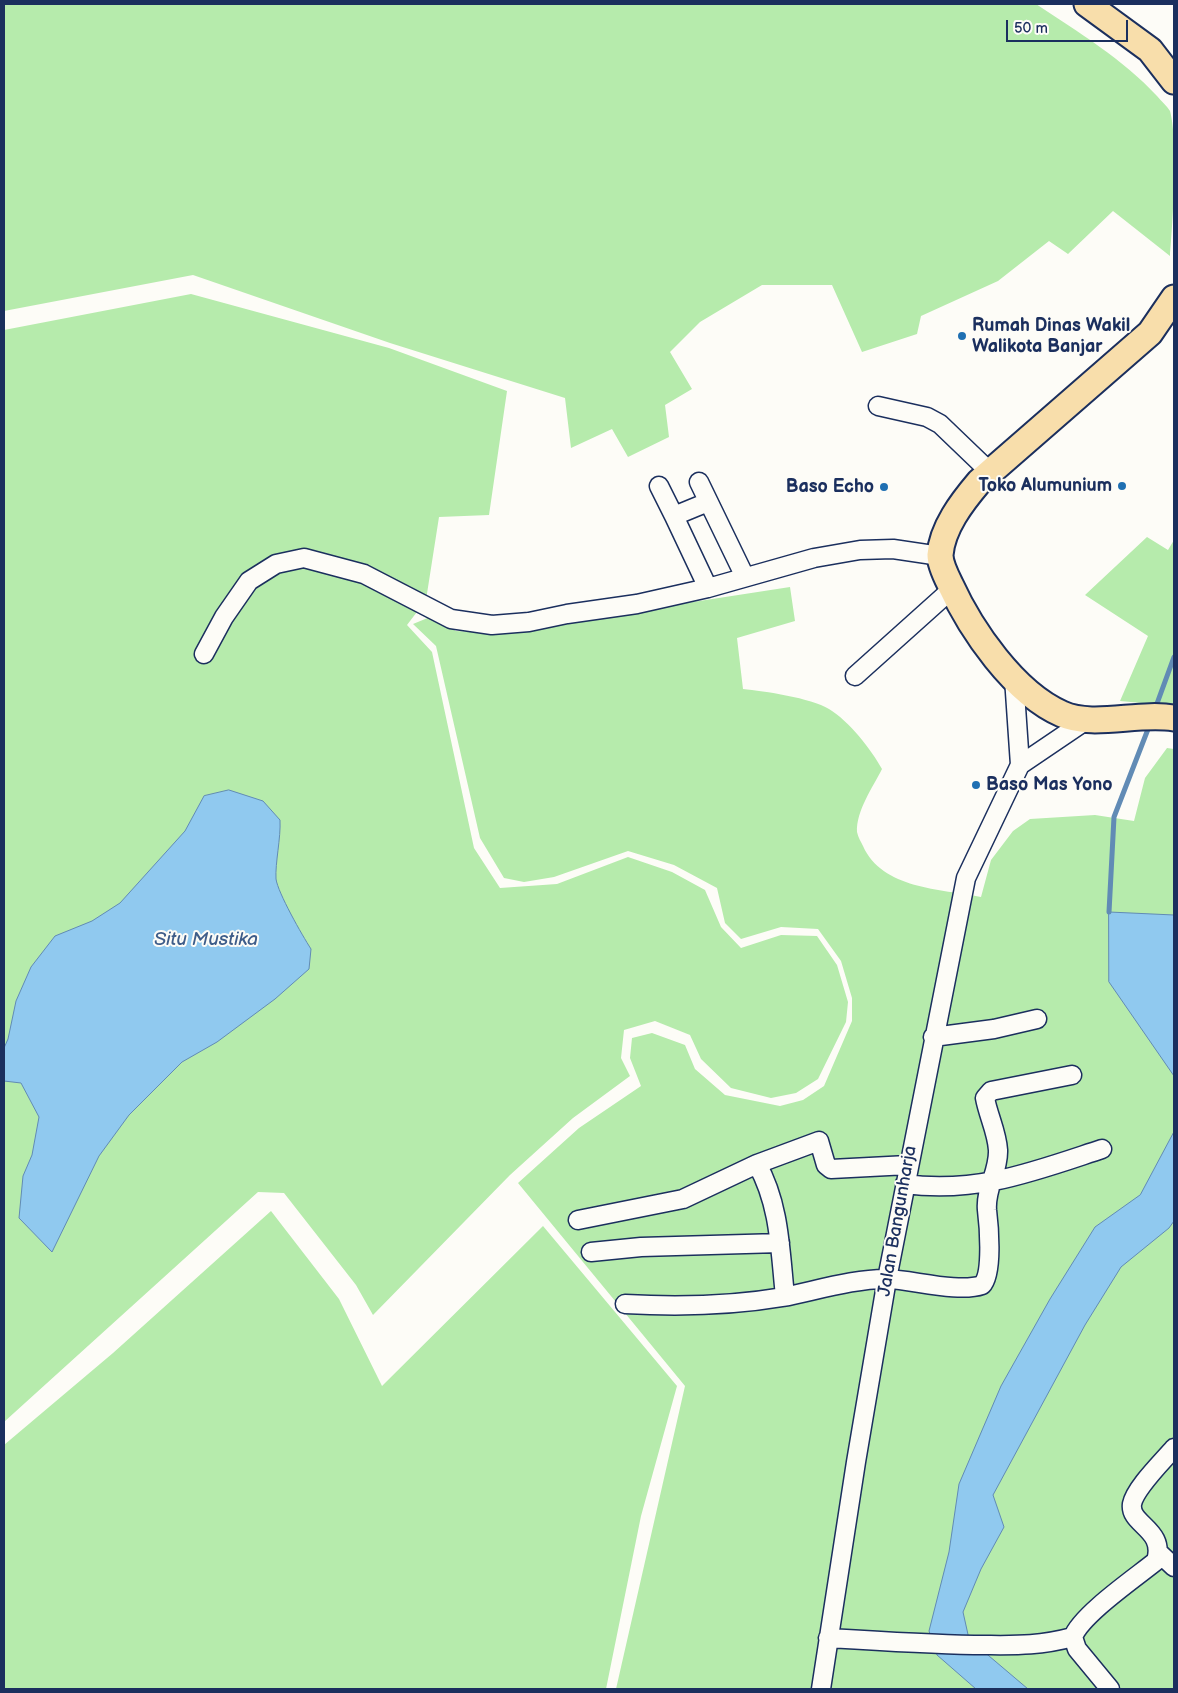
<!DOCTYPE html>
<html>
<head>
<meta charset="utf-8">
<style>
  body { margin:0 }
  #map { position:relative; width:1178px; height:1693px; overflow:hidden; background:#fdfcf7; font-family:"Balsamiq Sans",sans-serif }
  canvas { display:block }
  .frame { position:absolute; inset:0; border:5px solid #1b2f5e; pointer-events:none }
  .scale { position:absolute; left:1006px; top:20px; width:122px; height:22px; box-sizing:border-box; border:2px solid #1b2f5e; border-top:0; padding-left:6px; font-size:15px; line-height:18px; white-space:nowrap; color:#1b2f5e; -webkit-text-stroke:4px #fdfcf7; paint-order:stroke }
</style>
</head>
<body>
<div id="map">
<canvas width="1178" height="1693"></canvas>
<div class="frame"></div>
<div class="scale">50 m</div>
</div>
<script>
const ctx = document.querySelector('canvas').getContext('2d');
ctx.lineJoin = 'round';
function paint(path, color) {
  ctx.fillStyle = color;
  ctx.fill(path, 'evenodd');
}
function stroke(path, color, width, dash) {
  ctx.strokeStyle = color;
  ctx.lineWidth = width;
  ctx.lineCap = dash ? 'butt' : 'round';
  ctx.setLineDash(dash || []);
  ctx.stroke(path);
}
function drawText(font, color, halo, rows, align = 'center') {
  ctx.font = font + ' "Balsamiq Sans",sans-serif';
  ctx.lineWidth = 4;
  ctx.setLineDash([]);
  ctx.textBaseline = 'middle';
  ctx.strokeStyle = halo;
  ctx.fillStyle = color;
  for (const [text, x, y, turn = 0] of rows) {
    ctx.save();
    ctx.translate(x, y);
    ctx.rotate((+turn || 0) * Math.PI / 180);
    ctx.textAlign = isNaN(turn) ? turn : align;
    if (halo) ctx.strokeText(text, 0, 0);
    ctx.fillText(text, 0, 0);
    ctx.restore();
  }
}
const green = new Path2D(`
  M 4,4 L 1036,4 C 1078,32 1123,59 1157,96 C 1161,101 1167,106 1170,111 C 1178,139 1173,223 1170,256 L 1113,211 L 1068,254 L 1049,241 L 998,281 L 921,316 L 917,334 L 862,352 L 832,285 L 762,285 L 700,322 L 670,352 L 692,389 L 665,405 L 669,437 L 628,457 L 612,429 L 571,448 L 565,398 L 390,343 L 193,275 L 4,311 Z
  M 191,294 L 389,348 L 507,391 L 489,515 L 439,517 L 426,600 L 407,625 L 432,652 L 474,848 L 500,888 L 557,884 L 628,857 L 672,872 L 705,890 L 721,927 L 741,948 L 781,935 L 817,936 L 837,965 L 848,1002 L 846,1022 L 818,1079 L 796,1093 L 771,1098 L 731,1088 L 701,1059 L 690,1035 L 655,1021 L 624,1030 L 621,1058 L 630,1076 L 573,1118 L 510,1175 L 373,1315 L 356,1285 L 284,1193 L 258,1192 L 4,1422 L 4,330 Z
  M 1147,537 L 1168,550 L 1174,540 L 1174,706 L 1120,701 L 1148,636 L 1085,595 Z
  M 790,587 L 795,621 L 737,638 L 743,689 C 764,691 811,698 829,709 C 849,721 871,749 882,769 C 873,787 856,811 857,832 C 858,837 861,842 863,846 C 882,889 941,889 981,897 L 991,860 L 1013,831 L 1030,819 L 1095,815 L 1134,821 L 1145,778 L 1167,748 L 1174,749 L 1174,1689 L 616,1689 L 685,1386 L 518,1183 L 579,1128 L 641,1086 L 630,1058 L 632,1038 L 652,1033 L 685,1045 L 695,1069 L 725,1095 L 780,1106 L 803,1100 L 824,1086 L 852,1021 L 852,998 L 841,961 L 818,929 L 781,927 L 741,939 L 725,923 L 717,888 L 674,865 L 628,851 L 554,877 L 524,882 L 504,878 L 480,838 L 436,646 L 413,624 L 430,617 L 456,631 L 492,633 Z
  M 271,1211 L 339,1299 L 382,1386 L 543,1226 L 677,1386 L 641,1516 L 606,1689 L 4,1689 L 4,1445 L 113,1353 Z`);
const water = new Path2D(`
  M 229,790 L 263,801 L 280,820 C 281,838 275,863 276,879 C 278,893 302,935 311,949 L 309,969 L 275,999 L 217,1042 L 182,1062 L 129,1115 L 99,1156 L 52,1252 L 19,1218 L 23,1176 L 32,1155 L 39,1117 L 21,1083 L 4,1081 L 4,1048 L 8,1039 L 16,1001 L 31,967 L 55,936 L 92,921 L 120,903 L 185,831 L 204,796 Z
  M 1109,912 L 1174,915 L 1174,1076 L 1109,982 Z
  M 1174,1132 L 1174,1221 L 1169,1228 L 1121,1267 L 1085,1325 L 993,1495 L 1004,1527 L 981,1569 L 963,1612 L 969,1639 L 1028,1689 L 976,1689 L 937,1655 L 929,1631 L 949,1552 L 959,1484 L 1001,1386 L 1050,1299 L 1095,1227 L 1140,1195 Z`);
const stream = new Path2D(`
  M 1155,709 L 1174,657
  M 1109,912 L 1114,817 L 1150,724`);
const minor = new Path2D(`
  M 878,406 L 927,417 L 940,424 L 990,472
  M 699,482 L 745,577
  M 659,486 L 674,516
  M 708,588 L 674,516 L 708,502
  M 204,654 L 224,617 L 249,581 L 276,564 L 304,558 L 364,574 L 451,619 L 492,625 L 529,622 L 567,614 L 637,604 L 708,588 L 814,558 L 860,550 L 893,549 L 940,556
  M 855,676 L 952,589
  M 1020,765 L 1085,721
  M 933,1037 L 994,1029 L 1037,1019
  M 757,1164 C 780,1205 780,1250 785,1296
  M 905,1184 C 977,1194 1035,1171 1102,1149
  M 578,1220 L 683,1199 L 757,1164 L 819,1141 L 826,1165 L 831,1169 L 908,1165
  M 591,1252 L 641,1247 L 780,1243
  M 625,1304 C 678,1307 730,1306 783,1297 C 814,1291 857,1278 888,1279 C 913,1280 959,1293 982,1285 C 993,1274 989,1226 987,1210 C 985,1189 999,1171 998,1150 C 997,1132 988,1115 985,1098 L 991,1091 L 1072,1075
  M 1158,1552 L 1174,1567
  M 1073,1637 C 1081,1615 1135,1578 1156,1561 C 1166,1529 1129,1525 1132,1504 C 1135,1488 1163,1461 1174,1448
  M 1073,1637 L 1077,1649 L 1110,1689
  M 828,1638 C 877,1641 925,1644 974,1645 C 1013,1645 1035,1647 1073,1637
  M 821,1689 L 856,1462 L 887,1279 L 966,878 L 1020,765 L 1014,678`);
const highway = new Path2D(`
  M 1087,4 L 1150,50 L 1174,81
  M 1174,298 L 1150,333 L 979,482 C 962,502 942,528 940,555 C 940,564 946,576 950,584 C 971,630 1014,693 1062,714 C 1093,728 1138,712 1174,718`);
const markers = [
  [962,336,5,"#1f6fb2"],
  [1122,486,5,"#1f6fb2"],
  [884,487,5,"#1f6fb2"],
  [976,785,5,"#1f6fb2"]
];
const poiNames = [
  ["Rumah Dinas Wakil",972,326],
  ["Walikota Banjar",972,347],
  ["Toko Alumunium",1112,486,"right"],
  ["Baso Echo",874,487,"right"],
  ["Baso Mas Yono",986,785]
];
const streetNames = [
  ["Jalan Bangunharja",898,1221,-80]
];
const waterNames = [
  ["Situ Mustika",206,940]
];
paint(green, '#b6ebac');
paint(water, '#90c9ef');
stroke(water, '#618bb5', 1);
stroke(stream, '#618bb5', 5);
stroke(minor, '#1b2f5e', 21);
stroke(highway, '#1b2f5e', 29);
stroke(minor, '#fdfcf7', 18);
stroke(highway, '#f8deab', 25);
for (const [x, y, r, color] of markers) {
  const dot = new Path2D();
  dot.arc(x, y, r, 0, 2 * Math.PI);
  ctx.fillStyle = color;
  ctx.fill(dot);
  stroke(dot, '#fdfcf7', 2);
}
drawText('bold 18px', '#1b2f5e', '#fdfcf7', poiNames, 'left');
drawText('18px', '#1b2f5e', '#fdfcf7', streetNames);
drawText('italic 19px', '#3e5d8a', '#fdfcf7', waterNames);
</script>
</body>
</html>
